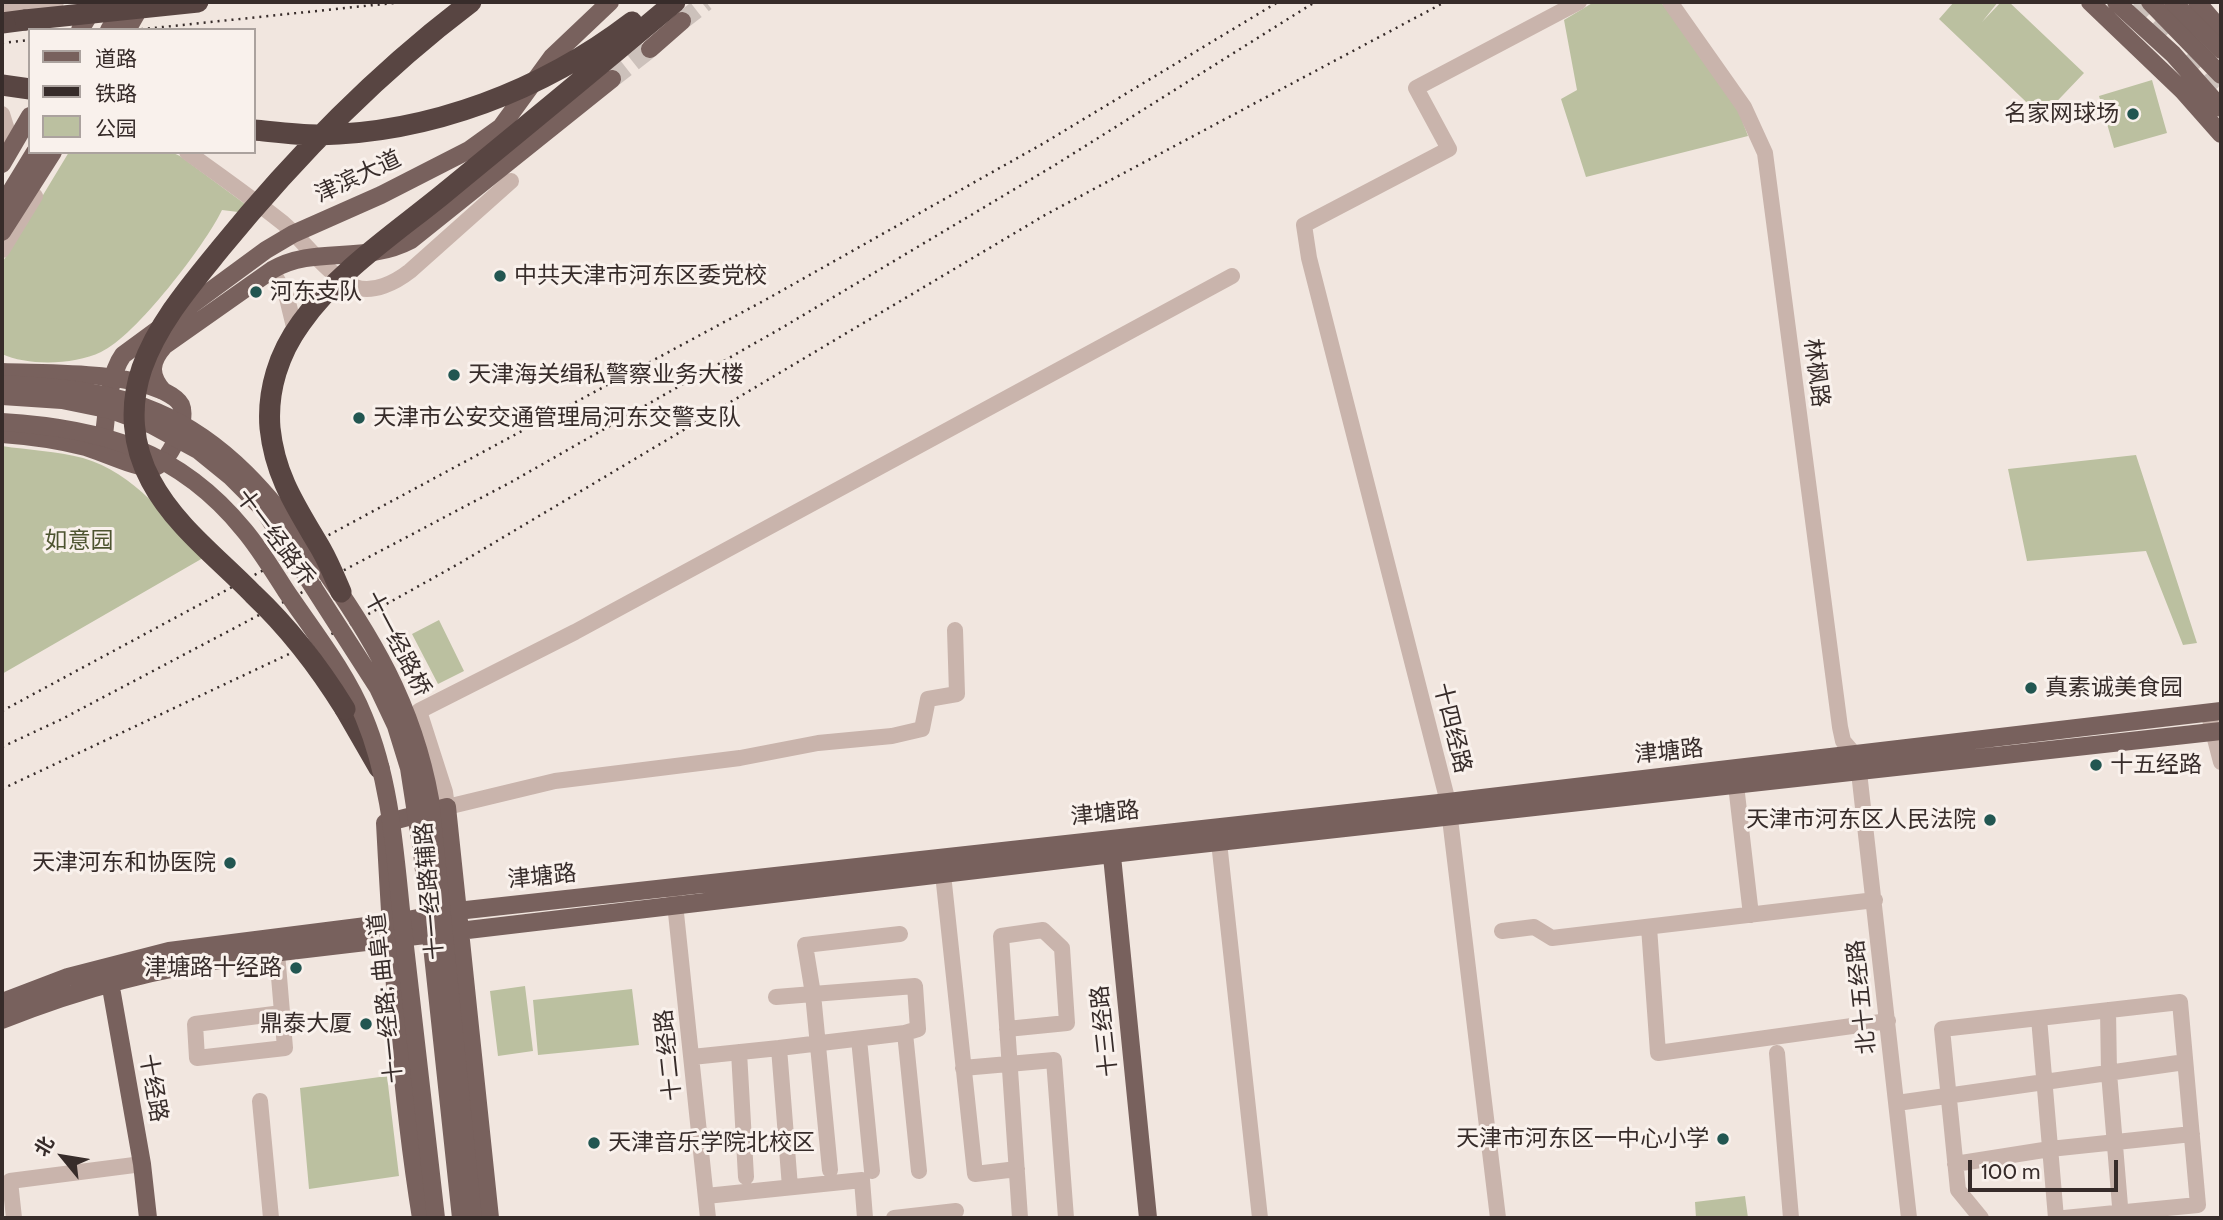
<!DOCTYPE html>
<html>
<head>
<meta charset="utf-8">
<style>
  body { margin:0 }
  #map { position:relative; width:2223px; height:1220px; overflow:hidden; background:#f1e6df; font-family:Cabin,"Noto Sans SC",sans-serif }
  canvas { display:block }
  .frame { position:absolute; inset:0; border:4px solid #372c2a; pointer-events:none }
  .legend { position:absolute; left:28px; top:28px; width:228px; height:126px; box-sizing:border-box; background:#f9f1ec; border:2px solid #aba29e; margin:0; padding:9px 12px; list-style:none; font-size:21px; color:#372c2a }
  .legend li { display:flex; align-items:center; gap:14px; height:35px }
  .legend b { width:35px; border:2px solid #aba29e }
  .north { position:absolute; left:28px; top:1122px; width:70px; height:70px; -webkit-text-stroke:5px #f9f1ec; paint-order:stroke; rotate:300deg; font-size:19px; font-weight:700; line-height:28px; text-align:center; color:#372c2a }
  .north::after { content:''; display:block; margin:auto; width:24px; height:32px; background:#372c2a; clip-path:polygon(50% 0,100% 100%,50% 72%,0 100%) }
  .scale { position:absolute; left:1968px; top:1160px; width:150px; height:32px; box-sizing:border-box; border:4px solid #372c2a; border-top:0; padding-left:9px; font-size:21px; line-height:24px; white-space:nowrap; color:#372c2a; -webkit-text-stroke:5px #f9f1ec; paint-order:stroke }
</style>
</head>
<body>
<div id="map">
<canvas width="2223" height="1220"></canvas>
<div class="frame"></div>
<ul class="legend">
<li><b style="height:9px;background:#78615d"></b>道路</li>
<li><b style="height:9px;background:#372c2a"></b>铁路</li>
<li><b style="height:19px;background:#bbc0a0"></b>公园</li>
</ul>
<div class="north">北</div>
<div class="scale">100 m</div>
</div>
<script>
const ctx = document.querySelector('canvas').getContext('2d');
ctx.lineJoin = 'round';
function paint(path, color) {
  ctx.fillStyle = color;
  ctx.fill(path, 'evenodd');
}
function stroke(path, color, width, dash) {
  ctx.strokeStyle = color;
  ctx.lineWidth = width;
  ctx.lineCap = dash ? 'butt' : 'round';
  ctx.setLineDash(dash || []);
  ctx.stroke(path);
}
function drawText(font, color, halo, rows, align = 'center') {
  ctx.font = font + ' Cabin,"Noto Sans SC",sans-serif';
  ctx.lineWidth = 6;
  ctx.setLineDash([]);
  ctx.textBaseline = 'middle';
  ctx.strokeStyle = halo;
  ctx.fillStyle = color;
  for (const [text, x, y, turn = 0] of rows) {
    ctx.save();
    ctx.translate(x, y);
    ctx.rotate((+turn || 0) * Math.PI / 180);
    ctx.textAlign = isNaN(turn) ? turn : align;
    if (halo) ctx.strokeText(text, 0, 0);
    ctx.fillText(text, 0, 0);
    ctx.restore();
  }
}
const green = new Path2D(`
  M 1594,2 L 1661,2 L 1737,107 L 1748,136 L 1586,177 L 1561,99 L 1577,90 L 1564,20 Z
  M 1954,2 L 1998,2 L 1982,22 L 2001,2 L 2009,2 L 2084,73 L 2042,117 L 1939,19 Z
  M 2152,80 L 2167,133 L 2114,148 L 2099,96 Z
  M 69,152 L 171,152 L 180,156 L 245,204 L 238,212 L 222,210 C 206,244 135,337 101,352 C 74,365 28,366 2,354 L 2,263 Z
  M 2,446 C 28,450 57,451 83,458 C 135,473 168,519 203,558 L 2,674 Z
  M 2136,455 L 2197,643 L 2183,645 L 2146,551 L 2027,561 L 2008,469 Z
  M 439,620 L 464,671 L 438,684 L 412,634 Z
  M 525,986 L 533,1051 L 498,1056 L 490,991 Z
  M 632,989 L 639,1045 L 538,1055 L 533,1000 Z
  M 387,1076 L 399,1176 L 309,1189 L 300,1088 Z
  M 1745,1196 L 1748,1218 L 1696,1218 L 1695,1202 Z`);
const majorTunnel = new Path2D(`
  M 2136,2 L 2169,33
  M 682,21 L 706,2
  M 2189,53 L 2221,89
  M 612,79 L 650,49`);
const minor = new Path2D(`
  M 1670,2 L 1744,107 L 1765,153 L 1840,727 L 1843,741 L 1855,755 L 1859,772 L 1909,1218
  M 2,7 L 56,2
  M 2,114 L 7,130 L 2,146
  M 187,152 C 219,175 252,198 283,223 C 306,243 326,274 355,287 C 373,294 396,282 410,271 L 511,181
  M 2,250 L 35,196
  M 272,270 L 287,298 L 296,335
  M 955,630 L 957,694 L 928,699 L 922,729 L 892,736 L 818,743 L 740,758 L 555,781 L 447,807 L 445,792 L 419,711 L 575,632 L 1232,276
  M 2208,712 L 2221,762
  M 1736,785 L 1751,915
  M 1219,842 L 1260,1218
  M 943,874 L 975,1174 L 1017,1169
  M 674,894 L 708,1218
  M 1649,927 L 1658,1053 L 1888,1021
  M 1502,931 L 1534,927 L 1552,938 L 1875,900
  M 277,953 L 285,1048 L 197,1058 L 195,1024 L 282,1013
  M 776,997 L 813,994 L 805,945 L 900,934
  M 2108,1010 L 2109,1073 L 2121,1218
  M 2039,1018 L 2056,1218
  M 1007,1029 L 1067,1023 L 1062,948 L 1043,930 L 1001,936 C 1007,1030 1014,1124 1020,1218
  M 859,1039 L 872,1171
  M 739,1052 L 746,1177
  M 1777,1053 L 1791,1218
  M 692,1057 L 779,1048
  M 963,1068 L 1054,1060 L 1066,1218
  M 260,1101 L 271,1218
  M 1897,1103 L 2185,1062
  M 1955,1164 L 2050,1149 L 2192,1134
  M 830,1170 L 813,994 L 915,986 L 918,1029 L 905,1033
  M 790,1187 L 779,1048 L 905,1033 L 919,1171
  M 706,1196 L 862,1180 L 865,1218
  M 14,1218 L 10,1181 L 142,1164
  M 894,1218 L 956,1211
  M 1498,1218 L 1448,802 L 1309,258 L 1304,225 L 1449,149 L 1416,88 L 1579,2
  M 1981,1218 L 1958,1190 L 1942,1029 L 2180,1002 L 2198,1205 L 2064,1218`);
const major = new Path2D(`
  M 2090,2 L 2183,91 L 2221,134
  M 2116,2 L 2173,54 L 2221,108
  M 2150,2 L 2221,75
  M 2197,2 L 2221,30
  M 80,30 L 97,2
  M 109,30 L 125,3
  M 127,30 L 143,2
  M 650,49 L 682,21
  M 2,164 L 30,116
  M 2,206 L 35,152
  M 2,232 L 53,152
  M 2,372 C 50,374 122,371 165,392 C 171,395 178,399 181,405 C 188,421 169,465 152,468 C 142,470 100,451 86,447 C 59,440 30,436 2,434
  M 163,391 C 149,375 150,362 164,346 L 272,270 C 314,245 364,265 411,240 L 612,79
  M 102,452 C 106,425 107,377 123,355 L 266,250 L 293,234 L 381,195 L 469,150 L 501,127 L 552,57 L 610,2
  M 1111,846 L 1148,1218
  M 110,982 L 142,1164 L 148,1218
  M 2,1002 L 68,977 L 169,951 L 390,923 L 457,911 L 1448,802 L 2221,711
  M 2,1020 C 81,988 162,967 247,956 L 1146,850 L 2221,731
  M 421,1218 C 400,1088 392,955 385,823 L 447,807 L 490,1218`);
const highway = new Path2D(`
  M 2,23 L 25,20
  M 2,85 L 30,89
  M 345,709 L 379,768`);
const rail = new Path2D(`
  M 134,30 L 403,2
  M 2,43 L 30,40
  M 2,711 L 767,299 L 1044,143 L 1278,2
  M 2,747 L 62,719 L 513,481 L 785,326 L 1055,165 L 1315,2
  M 2,789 L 340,630 L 460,563 L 1045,215 L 1445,2`);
const majorBridge = new Path2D(`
  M 2173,2 L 2221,50
  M 2,384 C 56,387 107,390 157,412 C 227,442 272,498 315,557 C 371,634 413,705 430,799 L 473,1218
  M 2,396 L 62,400 L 111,410 L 152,425 L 198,450 L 230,476 L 263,509 L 378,688 L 396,726 L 409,768 L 422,852 L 461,1218
  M 2,422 C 101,428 179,450 244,530 C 260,549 273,571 286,591 C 313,631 346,672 364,717 C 392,784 395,858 403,929 C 414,1026 425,1122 436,1218`);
const highwayBridge = new Path2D(`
  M 25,20 L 198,2
  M 254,130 C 275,132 297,135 318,135 C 431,133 543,90 632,22
  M 341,592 C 335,578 329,563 321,549 C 297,508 275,477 270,428 C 267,390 279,353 301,323 C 337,272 394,234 442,195 C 520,131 598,67 675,2
  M 345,709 C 319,667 289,628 253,594 C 218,558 175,526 151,481 C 132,446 129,406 142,368 C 158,323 190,286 220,249 C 294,158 377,73 471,2`);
const markers = [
  [2133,114,7,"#225651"],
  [500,276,7,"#225651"],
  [256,292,7,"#225651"],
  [454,375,7,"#225651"],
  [359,418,7,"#225651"],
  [2031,688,7,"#225651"],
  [2096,765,7,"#225651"],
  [1990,820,7,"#225651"],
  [230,863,7,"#225651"],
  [296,968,7,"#225651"],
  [366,1024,7,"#225651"],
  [1723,1139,7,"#225651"],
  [594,1143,7,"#225651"]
];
const poiNames = [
  ["名家网球场",2119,114,"right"],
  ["中共天津市河东区委党校",514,276],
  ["河东支队",270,292],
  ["天津海关缉私警察业务大楼",468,375],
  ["天津市公安交通管理局河东交警支队",373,418],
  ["真素诚美食园",2045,688],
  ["十五经路",2110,765],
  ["天津市河东区人民法院",1976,820,"right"],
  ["天津河东和协医院",216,863,"right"],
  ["津塘路十经路",282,968,"right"],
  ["鼎泰大厦",352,1024,"right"],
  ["天津市河东区一中心小学",1709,1139,"right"],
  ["天津音乐学院北校区",608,1143]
];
const streetNames = [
  ["津滨大道",358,177,-25],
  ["林枫路",1816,373,83],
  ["十一经路乔",275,538,53],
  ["十一经路桥",397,644,62],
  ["十四经路",1452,728,76],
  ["津塘路",1669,752,-6],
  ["津塘路",1105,814,-6],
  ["津塘路",542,877,-6],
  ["十一经路辅路",430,891,-95],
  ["北十五经路",1862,997,-96],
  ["十一经路; 曲阜道",386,998,-96],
  ["十三经路",1105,1031,-96],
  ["十二经路",669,1055,-96],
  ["十经路",153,1088,80]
];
const parkNames = [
  ["如意园",79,541]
];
paint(green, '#bbc0a0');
stroke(majorTunnel, '#ccc1bb', 18, [18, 9]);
stroke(minor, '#c9b4ac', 16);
stroke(major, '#78615d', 18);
stroke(highway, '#584542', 21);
stroke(rail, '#372c2a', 2.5, [2, 5]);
stroke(majorBridge, '#78615d', 18);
stroke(highwayBridge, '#584542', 21);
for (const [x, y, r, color] of markers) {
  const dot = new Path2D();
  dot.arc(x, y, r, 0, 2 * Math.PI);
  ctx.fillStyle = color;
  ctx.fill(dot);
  stroke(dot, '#f9f1ec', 2.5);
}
drawText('23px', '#372c2a', '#f9f1ec', poiNames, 'left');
drawText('23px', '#372c2a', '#f9f1ec', streetNames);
drawText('23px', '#4d5430', '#f9f1ec', parkNames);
</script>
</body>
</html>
